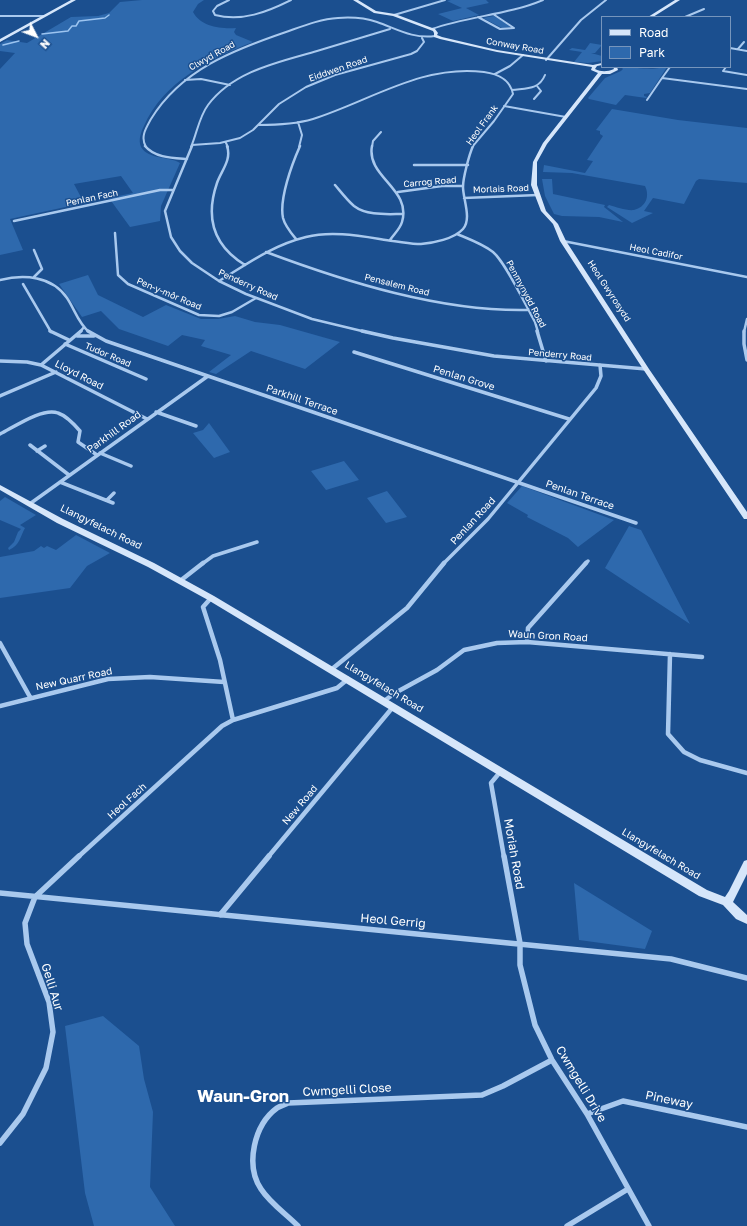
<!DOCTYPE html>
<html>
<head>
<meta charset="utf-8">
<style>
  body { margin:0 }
  #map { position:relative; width:747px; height:1226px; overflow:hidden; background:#1b4f8f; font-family:"Golos Text",sans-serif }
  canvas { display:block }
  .legend { position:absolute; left:601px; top:16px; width:130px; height:52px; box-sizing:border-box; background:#1b4f8f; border:1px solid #7695bc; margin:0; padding:5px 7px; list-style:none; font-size:12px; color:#fff }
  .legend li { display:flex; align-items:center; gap:8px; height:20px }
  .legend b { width:20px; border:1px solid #7695bc }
  .north { position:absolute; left:16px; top:16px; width:40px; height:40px; -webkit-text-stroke:3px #1b4f8f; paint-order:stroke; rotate:132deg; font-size:11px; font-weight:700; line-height:16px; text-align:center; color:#fff }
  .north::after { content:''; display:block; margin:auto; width:14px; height:18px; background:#fff; clip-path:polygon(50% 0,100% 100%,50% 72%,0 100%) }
</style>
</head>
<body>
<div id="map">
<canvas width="747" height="1226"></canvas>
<ul class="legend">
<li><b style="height:5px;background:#d6e6fa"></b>Road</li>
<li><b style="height:11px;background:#2e69ad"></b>Park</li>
</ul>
<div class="north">N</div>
</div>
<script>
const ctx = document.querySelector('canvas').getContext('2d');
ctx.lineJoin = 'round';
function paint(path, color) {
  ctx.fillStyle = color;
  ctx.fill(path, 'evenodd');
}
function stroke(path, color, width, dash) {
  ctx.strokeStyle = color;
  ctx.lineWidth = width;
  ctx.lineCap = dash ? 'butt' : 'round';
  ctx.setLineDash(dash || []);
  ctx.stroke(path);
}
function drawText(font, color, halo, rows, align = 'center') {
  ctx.font = font + ' "Golos Text",sans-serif';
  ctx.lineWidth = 3;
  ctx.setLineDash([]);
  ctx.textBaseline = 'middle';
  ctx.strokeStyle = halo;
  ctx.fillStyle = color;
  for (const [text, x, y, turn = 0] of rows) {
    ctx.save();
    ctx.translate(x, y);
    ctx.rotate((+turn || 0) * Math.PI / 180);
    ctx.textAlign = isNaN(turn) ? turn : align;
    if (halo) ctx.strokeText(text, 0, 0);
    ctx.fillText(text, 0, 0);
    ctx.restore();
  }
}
const green = new Path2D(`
  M 142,0 L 204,0 L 198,4 L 193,12 C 201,27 221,29 236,28 L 234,32 L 236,35 L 253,42 C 211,58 163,82 144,126 C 141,132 138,140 141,147 C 149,160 169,156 180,163 L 161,206 L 160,221 L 130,227 L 109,198 L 133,193 L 121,176 L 74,184 L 84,203 L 10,219 L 23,250 L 0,255 L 0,69 L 15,53 L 0,51 L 0,44 L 7,40 L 27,43 L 71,17 L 98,16 L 109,13 L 120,2 Z
  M 451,0 L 486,0 L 489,3 L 466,8 L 479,15 L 453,21 L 438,14 L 462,8 L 447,1 Z
  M 494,16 L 512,27 L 502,28 L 483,18 Z
  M 590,43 L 602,45 L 595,53 L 591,53 L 602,56 L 602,61 L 588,63 L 574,62 L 582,52 L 569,50 L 572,48 L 585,50 Z
  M 621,67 C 632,67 650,70 659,68 L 654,67 L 667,67 L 650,93 L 644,94 L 644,96 L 647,97 L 646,98 L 625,95 L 616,105 L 589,99 L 588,98 L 605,78 L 621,71 L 623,69 Z
  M 612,109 L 678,120 L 747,128 L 747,183 L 699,179 L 696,181 L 684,204 L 653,198 L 644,211 L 653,213 L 632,223 L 607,207 L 609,205 C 616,207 627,211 634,210 C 646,207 650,196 645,186 L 572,173 L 543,172 L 544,165 L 585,173 L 593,161 L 587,160 L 603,136 L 600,134 L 600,131 L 596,130 Z
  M 542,179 L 552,179 L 553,194 L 605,205 L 604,207 L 623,222 L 599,217 L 562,216 L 554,214 L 545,196 Z
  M 88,275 L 98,295 L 143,317 L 166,305 L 201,319 L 218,319 L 235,316 L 255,322 L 280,325 L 340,342 L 305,369 L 251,351 L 216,374 L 209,372 L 231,355 L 201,346 L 205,340 L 182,335 L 168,346 L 119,329 L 101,311 L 82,317 L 59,284 Z
  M 209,423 L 230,452 L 214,458 L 193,433 L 203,430 Z
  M 344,461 L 359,480 L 326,490 L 311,471 Z
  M 522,486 L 614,520 L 578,547 L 568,538 L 527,517 L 528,515 L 507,503 Z
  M 387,491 L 407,517 L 386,523 L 367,498 Z
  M 5,497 L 36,515 L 20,525 L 25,528 C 20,537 20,545 9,550 L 8,548 L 14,542 L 18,532 L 21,529 L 0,520 L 0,501 Z
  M 629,526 L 641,530 L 690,624 L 605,568 Z
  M 76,535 L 110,553 L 87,566 L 70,588 L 0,598 L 0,557 L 34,551 L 41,546 L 44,548 L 47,546 L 56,550 Z
  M 574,883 L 652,931 L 645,949 L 579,940 Z
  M 103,1016 L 139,1046 L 144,1079 L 153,1112 L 150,1187 L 175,1226 L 94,1226 L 85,1193 L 65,1026 Z`);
const stream = new Path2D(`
  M 42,34 L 68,31 L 72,26 L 76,26 L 79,21 L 105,18 L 109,15
  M 3,45 L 19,41`);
const streetFar4 = new Path2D(`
  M 229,0 L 217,6 L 213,11 L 215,15 C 242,22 267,12 291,0
  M 394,15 L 445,0
  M 0,16 L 44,16
  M 478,17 L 500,29 L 514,28 L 493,14
  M 685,17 L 704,9
  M 432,29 C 468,16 508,15 543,0
  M 730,48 L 747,51
  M 738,49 L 744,42
  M 546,60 L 581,20 L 606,0
  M 670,67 L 662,78 L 747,89
  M 726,67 L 723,71 L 747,75
  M 495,74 L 510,66 L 523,55
  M 185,80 L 201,79 L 230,85
  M 512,90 C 526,88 539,90 545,75
  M 534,99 L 541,91 L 537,86
  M 647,100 L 662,78
  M 504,106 L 566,117
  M 298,122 L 302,135 L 299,147
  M 259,125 C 277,125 296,124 313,119 C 370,101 422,64 484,72 C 498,74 510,79 513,94 L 494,121 L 472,147
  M 226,143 L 228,147
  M 192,145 L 220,143 L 240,138 L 253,130 L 279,104 L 306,87 L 335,75 L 411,54 L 417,51 L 424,42 L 422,38
  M 146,147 C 140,137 146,128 151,119 C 181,70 233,50 286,32 C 303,26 320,19 338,18 C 351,17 365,18 377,22 C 397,29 413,39 435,36
  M 191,147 C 197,133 199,117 208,105 C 233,71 279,62 317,51 C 341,44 366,36 390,29
  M 372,147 L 373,141 L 381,132`);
const streetFar3 = new Path2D(`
  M 145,146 C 155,158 173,158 187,159
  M 192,146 L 165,211 L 171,237 L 180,251 L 192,263 L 219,281 L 246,294 L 312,319 L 366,332
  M 227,146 C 232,160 221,171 217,183 C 205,218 214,246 245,265
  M 372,146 C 366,177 412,189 402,222 C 400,229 394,234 390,240
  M 414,165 L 468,165
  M 335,185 C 341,192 347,200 354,206 C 367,216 387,214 403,214
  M 398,192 L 442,186 L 463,186
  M 464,198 L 538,195
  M 14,221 L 160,190 L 173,190
  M 115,233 L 118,275 L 128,284 L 199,315 L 219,316 L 232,312 L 256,298
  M 457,234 C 469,239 483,244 493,252 C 506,263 526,306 535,322 L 538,332
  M 296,239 C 291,233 285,226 283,218 C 279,199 292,164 300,146
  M 563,241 L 747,277
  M 34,250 L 42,269 L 34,277
  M 266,252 C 346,282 442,312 528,310
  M 0,280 C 24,274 52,276 67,298 C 75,310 78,323 89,332
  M 219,281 C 247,264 273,245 306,237 C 334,230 365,237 393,241 C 402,242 412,244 421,244 C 433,243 454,239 463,229 C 472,219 463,199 463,187 C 463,178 469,155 473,146
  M 23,284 L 51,332
  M 80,332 L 84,327
  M 744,332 L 747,319`);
const streetFar2 = new Path2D(`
  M 50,331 L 69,340
  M 88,331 L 106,341 L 636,523
  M 362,331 L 393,338 L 494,356 L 646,369
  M 537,331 L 546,361
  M 744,331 L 744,344 L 747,360
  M 77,336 L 94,336
  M 65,344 L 146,379
  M 354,352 L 569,419
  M 0,361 L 27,362 L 41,365 L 147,419
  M 41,365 L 81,331
  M 0,396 L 56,372
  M 156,412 L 196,426
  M 0,434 C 14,427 43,407 58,413 C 67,416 74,424 80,431 L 78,442 L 97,455
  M 30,445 L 69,475
  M 37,451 L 45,446
  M 100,453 L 131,466
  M 60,482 L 113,503
  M 107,500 L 114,493
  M 31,503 L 208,376
  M 202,564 L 213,556 L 257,542
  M 443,564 L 488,519 L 596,388 L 601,376 L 600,365
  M 585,564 L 588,561`);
const streetFar1 = new Path2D(`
  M 180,581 L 203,563
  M 211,598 L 203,607 L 220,660 L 233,720
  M 527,642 L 528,628 L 586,563
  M 0,643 L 30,697
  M 670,654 L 668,734 L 684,752 L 700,760 L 747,773
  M 332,669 L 407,608 L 444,563
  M 384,701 L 395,693 L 437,670 L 464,650 L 497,643 L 527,642 L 702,657
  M 0,706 L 108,679 L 150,677 L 224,682
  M 501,771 L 491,783 L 504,857
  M 78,857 L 222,726 L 233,720 L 337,688 L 348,679
  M 268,857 L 393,707`);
const street = new Path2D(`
  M 504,856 L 520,943 L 520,965 L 535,1025 L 552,1060 L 587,1114 L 649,1226
  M 0,893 L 671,959 L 747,978
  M 220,915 L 269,856
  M 587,1114 L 623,1101 L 747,1127
  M 0,1143 L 23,1114 L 46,1068 L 53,1032 L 49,1002 L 27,944 L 25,923 L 35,897 L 79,856
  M 298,1226 C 286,1214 270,1203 261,1189 C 245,1165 254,1125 277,1108 C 280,1106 284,1105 288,1103 L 482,1095 L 503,1086 L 552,1060
  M 567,1226 L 628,1189`);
const secondary = new Path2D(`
  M 71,0 L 76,0 L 0,42 L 0,39 Z
  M 353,0 L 358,0 L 376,11 L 395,14 L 435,29 L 438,33 L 437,35 L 442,37 L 497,50 L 593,65 L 602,63 L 602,65 L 597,66 L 595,69 C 601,72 607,72 614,69 L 613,67 L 617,67 L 618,70 L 610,74 L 602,74 L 547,144 L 537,162 L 537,185 L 546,211 L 558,224 L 566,241 L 649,369 L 747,512 L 747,519 L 744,519 L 643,369 L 560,241 L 553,224 L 541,211 L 531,185 L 533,162 L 543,143 L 598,73 L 591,70 L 592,67 L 497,52 L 440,39 L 434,37 L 434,33 L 433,31 L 393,16 L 374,13 Z
  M 675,0 L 680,0 L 653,17 L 648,17 Z
  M 0,485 L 63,519 L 154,563 L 214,596 L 707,890 L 725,897 L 729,891 L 744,861 L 747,860 L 747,874 L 733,902 L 747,915 L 747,924 L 736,919 L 723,905 L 699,896 L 208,600 L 148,567 L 57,523 L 0,490 Z`);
const farStreetnames = [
  ["Conway Road",515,46,10],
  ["Clwyd Road",212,56,-29],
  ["Eiddwen Road",338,69,-19],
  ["Heol Frank",482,125,-54],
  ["Carrog Road",430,182,-5],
  ["Morlais Road",501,189,-2],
  ["Penlan Fach",92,198,-12],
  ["Heol Cadifor",656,252,11],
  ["Penderry Road",248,285,24],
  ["Pensalem Road",397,285,14],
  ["Heol Gwyrosydd",609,291,57],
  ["Pen-y-môr Road",169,294,23],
  ["Penmynydd Road",526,294,62],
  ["Tudor Road",108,355,23],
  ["Penderry Road",560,355,5]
];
const streetNames = [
  ["Lloyd Road",79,375,27],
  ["Penlan Grove",464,378,17],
  ["Parkhill Terrace",302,400,19],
  ["Parkhill Road",114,432,-36],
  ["Penlan Terrace",580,495,19],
  ["Penlan Road",473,521,-47],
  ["Llangyfelach Road",101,527,26],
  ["Waun Gron Road",548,636,3],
  ["New Quarr Road",74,679,-12],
  ["Llangyfelach Road",384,687,31],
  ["Heol Fach",127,801,-42],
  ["New Road",300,805,-50],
  ["Llangyfelach Road",661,854,31]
];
const nearStreetnames = [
  ["Moriah Road",514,854,80],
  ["Heol Gerrig",393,921,5],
  ["Gelli Aur",52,987,73],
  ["Cwmgelli Drive",581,1084,59],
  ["Cwmgelli Close",347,1090,-3],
  ["Pineway",669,1100,12]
];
const nearDistrictnames = [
  ["Waun-Gron",243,1097]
];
paint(green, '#2e69ad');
stroke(stream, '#9cc4f0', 1.5);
stroke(streetFar4, '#a9c9ee', 2);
stroke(streetFar3, '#a9c9ee', 2.5);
stroke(streetFar2, '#a9c9ee', 3.5);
stroke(streetFar1, '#a9c9ee', 4.5);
stroke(street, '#a9c9ee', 5.5);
paint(secondary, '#d6e6fa');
drawText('9px', '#fff', '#1b4f8f', farStreetnames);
drawText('10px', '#fff', '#1b4f8f', streetNames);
drawText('12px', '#fff', '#1b4f8f', nearStreetnames);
drawText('bold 17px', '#fff', '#1b4f8f', nearDistrictnames);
</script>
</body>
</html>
